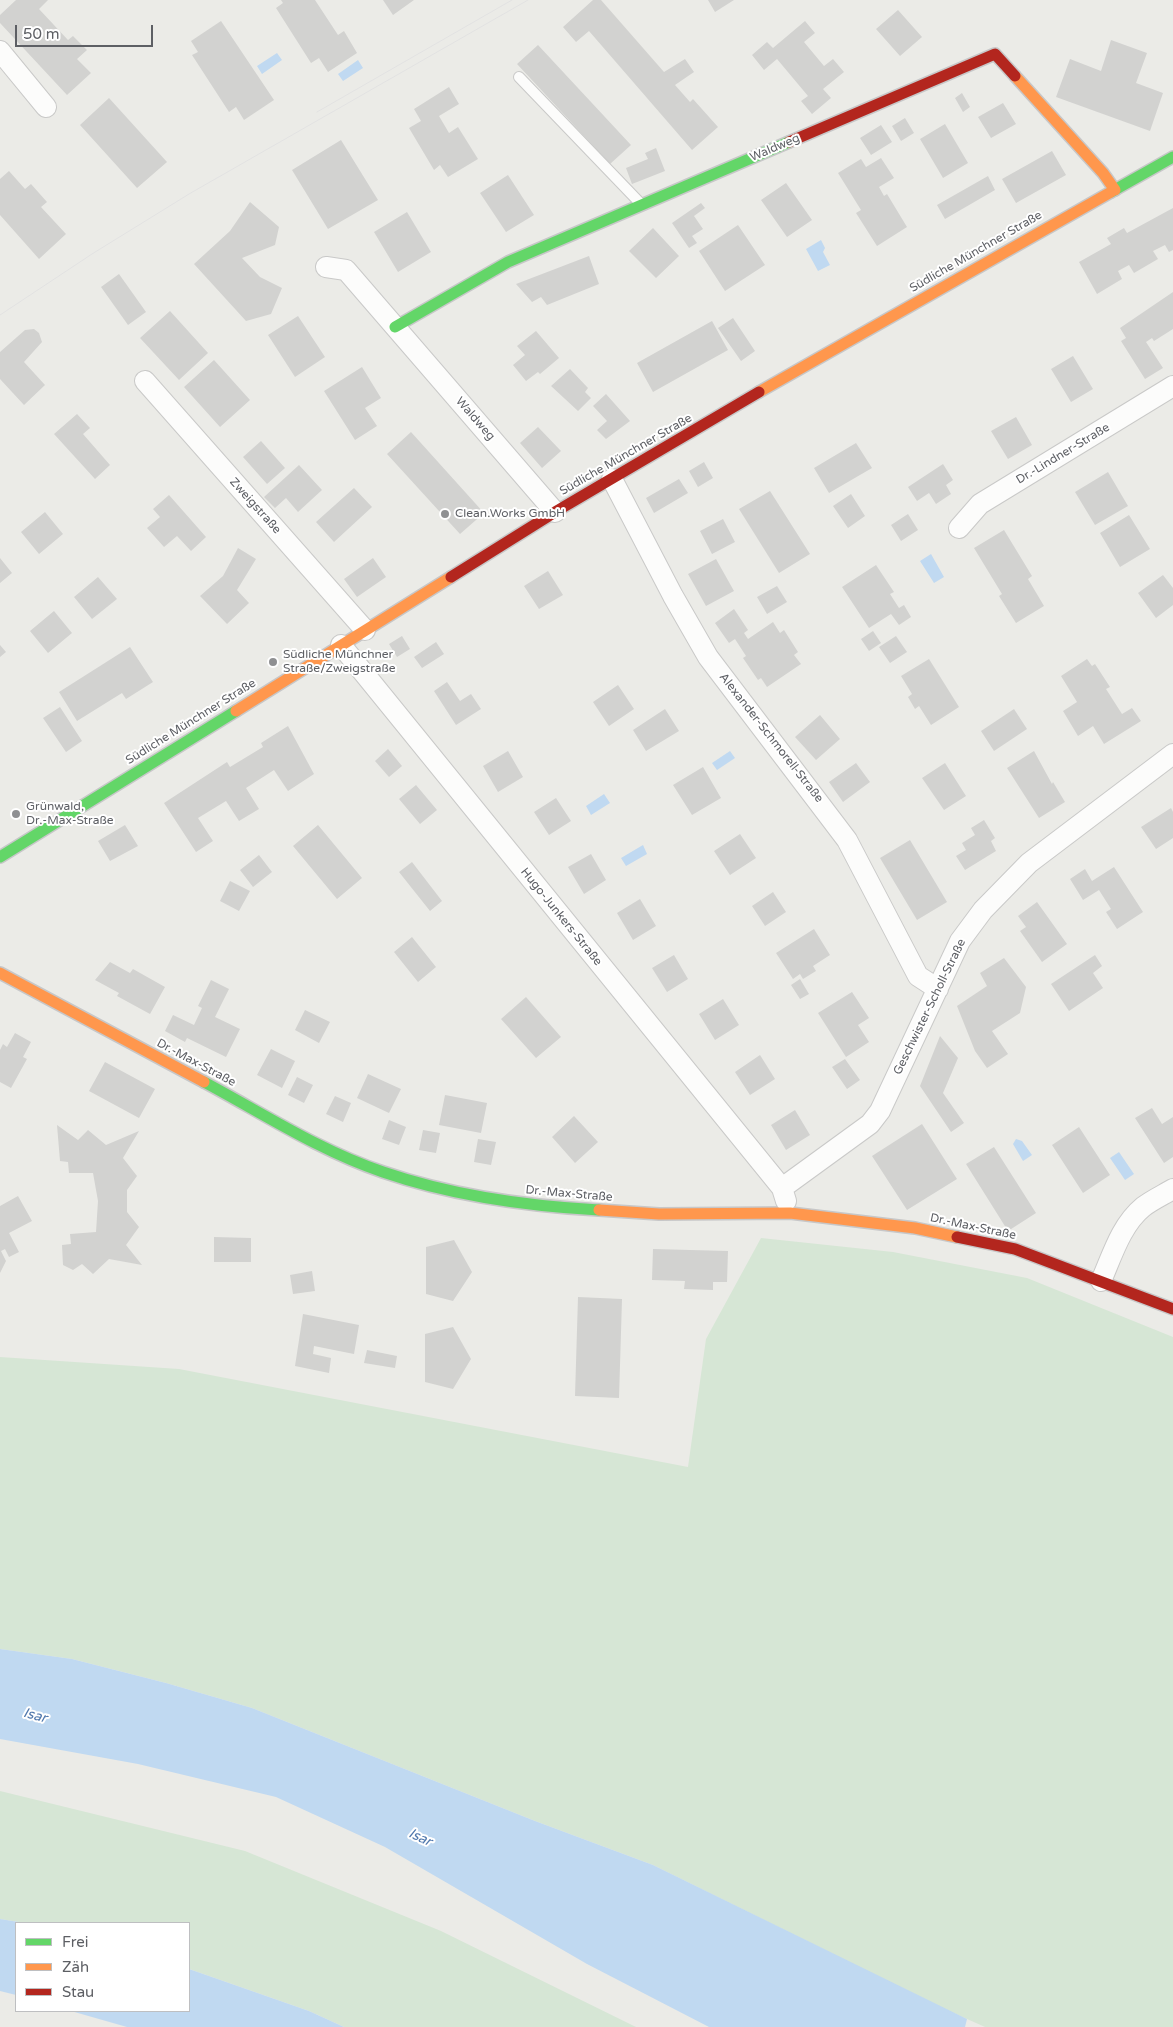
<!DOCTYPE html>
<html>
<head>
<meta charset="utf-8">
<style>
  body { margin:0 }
  #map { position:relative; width:1173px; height:2027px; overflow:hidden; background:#ebebe7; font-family:"Varela Round",sans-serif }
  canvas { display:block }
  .legend { position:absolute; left:15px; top:1922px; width:175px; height:90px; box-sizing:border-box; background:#fff; border:1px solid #bebfc1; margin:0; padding:6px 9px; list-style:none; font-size:15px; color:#5d5f64 }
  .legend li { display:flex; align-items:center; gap:10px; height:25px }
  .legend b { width:25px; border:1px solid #bebfc1 }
  .scale { position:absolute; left:15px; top:25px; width:138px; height:22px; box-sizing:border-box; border:2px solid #5d5f64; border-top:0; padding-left:6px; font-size:15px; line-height:18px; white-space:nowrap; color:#5d5f64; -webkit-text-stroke:4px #fff; paint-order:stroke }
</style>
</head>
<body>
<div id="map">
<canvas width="1173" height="2027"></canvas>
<ul class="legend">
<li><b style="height:6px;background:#63d668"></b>Frei</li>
<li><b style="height:6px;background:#ff974d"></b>Zäh</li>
<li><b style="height:6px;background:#b3261e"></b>Stau</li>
</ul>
<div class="scale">50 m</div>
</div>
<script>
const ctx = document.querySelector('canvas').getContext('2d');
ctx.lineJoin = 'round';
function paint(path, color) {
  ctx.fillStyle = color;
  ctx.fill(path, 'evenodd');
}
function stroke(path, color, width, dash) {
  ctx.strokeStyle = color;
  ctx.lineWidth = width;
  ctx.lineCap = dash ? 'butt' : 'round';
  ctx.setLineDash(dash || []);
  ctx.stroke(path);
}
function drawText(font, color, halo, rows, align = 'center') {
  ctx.font = font + ' "Varela Round",sans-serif';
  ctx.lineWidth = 4;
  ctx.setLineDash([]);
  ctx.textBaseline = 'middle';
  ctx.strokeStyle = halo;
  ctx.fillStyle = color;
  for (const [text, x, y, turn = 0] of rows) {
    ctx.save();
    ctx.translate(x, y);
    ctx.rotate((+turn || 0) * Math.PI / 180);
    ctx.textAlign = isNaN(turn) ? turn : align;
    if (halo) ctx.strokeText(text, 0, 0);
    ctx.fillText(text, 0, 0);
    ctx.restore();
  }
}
const green = new Path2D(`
  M 761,1238 L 893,1252 L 1027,1278 L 1173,1337 L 1173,2027 L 985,2027 L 938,2006 L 653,1865 L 535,1821 L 252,1708 L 166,1683 L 72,1659 L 0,1649 L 0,1357 L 179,1369 L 688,1467 L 706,1339 Z
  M 0,1791 L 245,1851 L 441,1931 L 636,2027 L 344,2027 L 309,2011 L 189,1969 L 189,1923 L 25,1923 L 0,1919 Z`);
const water = new Path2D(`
  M 277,53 L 282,60 L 262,74 L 257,66 Z
  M 358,60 L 363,68 L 343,81 L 338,74 Z
  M 821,240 L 825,248 L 823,252 L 830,265 L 818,271 L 806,249 Z
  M 931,554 L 944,577 L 934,583 L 920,561 Z
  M 730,751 L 735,758 L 717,770 L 712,763 Z
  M 604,794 L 610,803 L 591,815 L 586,806 Z
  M 643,845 L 647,854 L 626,866 L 621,858 Z
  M 1016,1139 L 1022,1141 L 1032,1155 L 1023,1161 L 1013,1144 Z
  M 1119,1152 L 1134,1174 L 1125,1180 L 1110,1158 Z
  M 0,1649 L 72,1659 L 166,1683 L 252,1708 L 535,1821 L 653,1865 L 967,2019 L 965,2027 L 709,2027 L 587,1964 L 385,1847 L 276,1797 L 138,1764 L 0,1739 Z
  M 0,1919 L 25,1923 L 16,1923 L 16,1995 L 0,1991 Z
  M 189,1969 L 309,2011 L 344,2027 L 127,2027 L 71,2011 L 189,2011 Z`);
const building = new Path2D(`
  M 16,0 L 48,0 L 39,9 L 68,40 L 73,36 L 87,50 L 77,59 L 91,73 L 67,95 L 0,23 L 0,15 Z
  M 281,0 L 315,0 L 338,35 L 344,31 L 357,53 L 328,72 L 319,58 L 311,63 L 276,8 L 283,3 Z
  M 383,0 L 414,0 L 393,15 Z
  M 593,0 L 601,0 L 664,72 L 685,59 L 694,72 L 675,85 L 690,102 L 693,99 L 718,127 L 692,150 L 589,31 L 576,42 L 563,27 Z
  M 708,0 L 734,0 L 715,12 Z
  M 898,10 L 922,37 L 900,56 L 876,29 Z
  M 221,21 L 274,100 L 244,120 L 236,107 L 229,112 L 192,55 L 198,52 L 191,41 Z
  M 805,21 L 815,33 L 804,42 L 824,66 L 833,59 L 844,72 L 823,89 L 831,98 L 812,114 L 801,101 L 808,96 L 777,59 L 764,70 L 752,55 L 767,42 L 773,48 Z
  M 1111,40 L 1147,53 L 1136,83 L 1163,93 L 1150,131 L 1056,97 L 1070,59 L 1101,71 Z
  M 538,45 L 631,145 L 610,164 L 517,64 Z
  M 449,87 L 459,104 L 439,116 L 449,133 L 458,127 L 478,159 L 448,177 L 440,165 L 434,170 L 409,128 L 421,121 L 414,109 Z
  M 962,93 L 970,107 L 963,112 L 955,98 Z
  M 109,98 L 167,162 L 137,188 L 80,125 Z
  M 1003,103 L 1016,124 L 991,138 L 978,117 Z
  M 905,118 L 914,133 L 901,141 L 892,126 Z
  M 945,124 L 968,163 L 943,178 L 920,139 Z
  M 881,125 L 892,142 L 871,155 L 860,138 Z
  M 341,140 L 378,200 L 328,229 L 292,170 Z
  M 656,148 L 665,171 L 632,184 L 626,168 L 648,159 L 645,153 Z
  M 1052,151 L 1066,175 L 1016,203 L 1002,179 Z
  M 881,158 L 894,178 L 879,187 L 884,196 L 887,194 L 907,227 L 877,246 L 856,213 L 861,210 L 838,173 L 861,159 L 866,167 Z
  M 9,171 L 25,189 L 31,184 L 47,202 L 41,207 L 66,234 L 39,259 L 0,215 L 0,179 Z
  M 508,175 L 534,215 L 506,232 L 480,193 Z
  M 988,176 L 995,190 L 945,219 L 937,205 Z
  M 786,183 L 812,220 L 787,237 L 761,200 Z
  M 250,202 L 279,227 L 275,245 L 242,258 L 260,277 L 282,288 L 271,314 L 246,321 L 194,264 L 230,231 Z
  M 701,203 L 705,208 L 694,216 L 703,229 L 692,236 L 697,243 L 689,248 L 672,223 Z
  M 1173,208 L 1173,250 L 1169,252 L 1165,245 L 1153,251 L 1158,259 L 1134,273 L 1129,265 L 1118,271 L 1122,279 L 1097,294 L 1079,262 L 1111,244 L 1107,238 L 1124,228 L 1127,233 Z
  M 407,212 L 431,252 L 398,272 L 374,232 Z
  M 738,225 L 765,265 L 725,291 L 699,251 Z
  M 653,228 L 679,256 L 656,278 L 629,251 Z
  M 589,256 L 599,284 L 547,305 L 541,297 L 532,302 L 516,284 Z
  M 119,274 L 146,312 L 128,325 L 101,287 Z
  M 1173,292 L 1173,329 L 1154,341 L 1152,338 L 1146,342 L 1163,368 L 1145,379 L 1121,341 L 1126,338 L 1120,328 Z
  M 170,311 L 208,353 L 179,380 L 140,338 Z
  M 298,316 L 325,357 L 295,377 L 268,335 Z
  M 733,318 L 755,351 L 741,361 L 718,328 Z
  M 712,321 L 728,350 L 653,392 L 637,363 Z
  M 34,329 L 39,333 L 42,342 L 24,362 L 45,385 L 24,405 L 0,379 L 0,352 L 25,330 Z
  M 536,331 L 559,358 L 540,374 L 538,372 L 526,381 L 513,365 L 525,355 L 517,346 Z
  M 1073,356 L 1093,389 L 1071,402 L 1051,369 Z
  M 214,360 L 250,400 L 220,427 L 184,387 Z
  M 362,367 L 381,398 L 365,408 L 377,426 L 355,440 L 324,391 Z
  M 570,369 L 588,388 L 585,392 L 591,398 L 578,411 L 551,386 Z
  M 606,394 L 630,421 L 606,439 L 597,430 L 607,421 L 593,406 Z
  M 77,414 L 90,428 L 83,434 L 110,465 L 95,479 L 54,434 Z
  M 1016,417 L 1032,445 L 1008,459 L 991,431 Z
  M 538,427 L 561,451 L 542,468 L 520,443 Z
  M 411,432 L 484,513 L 460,534 L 387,454 Z
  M 261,441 L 285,468 L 267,484 L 243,457 Z
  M 856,443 L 872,468 L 829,493 L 814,468 Z
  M 704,462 L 713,478 L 698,487 L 689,471 Z
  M 943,464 L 953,480 L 946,485 L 951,494 L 936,504 L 929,493 L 917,501 L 908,487 Z
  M 299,465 L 322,490 L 298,512 L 286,498 L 275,508 L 264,497 Z
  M 1108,472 L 1128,506 L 1095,525 L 1075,492 Z
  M 679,479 L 688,493 L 654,513 L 646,498 Z
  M 354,488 L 372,507 L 334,542 L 316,522 Z
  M 770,491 L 810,554 L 779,573 L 739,509 Z
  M 851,494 L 865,516 L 848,528 L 833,506 Z
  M 169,495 L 206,537 L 191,551 L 177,536 L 164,547 L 147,528 L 160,517 L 153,509 Z
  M 45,512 L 63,534 L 39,554 L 21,532 Z
  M 908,514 L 918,530 L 901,541 L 891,525 Z
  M 1129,515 L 1150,549 L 1120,567 L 1100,533 Z
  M 723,519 L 735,542 L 712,554 L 700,531 Z
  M 1004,530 L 1032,576 L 1028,579 L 1044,606 L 1016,623 L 999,596 L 1002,594 L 974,548 Z
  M 238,548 L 256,559 L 237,590 L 249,603 L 227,624 L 200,596 L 223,576 Z
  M 0,558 L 12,573 L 0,583 Z
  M 373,558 L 386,577 L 357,597 L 344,579 Z
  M 716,559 L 734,591 L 706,606 L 688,574 Z
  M 876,565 L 894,592 L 890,594 L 899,608 L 904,605 L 911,617 L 899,625 L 891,614 L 869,628 L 842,587 Z
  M 548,571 L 563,595 L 539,609 L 524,586 Z
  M 1163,575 L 1173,588 L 1173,605 L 1156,618 L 1138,593 Z
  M 98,577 L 117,599 L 92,619 L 74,597 Z
  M 777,586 L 787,602 L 767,614 L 757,597 Z
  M 734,609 L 748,630 L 744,633 L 748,639 L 773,622 L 780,633 L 784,630 L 798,652 L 794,655 L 801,664 L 767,687 L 761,678 L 758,680 L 743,658 L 746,656 L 735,639 L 729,643 L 715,623 Z
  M 54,611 L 72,633 L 48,653 L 30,631 Z
  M 873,631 L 881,643 L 869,651 L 861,639 Z
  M 402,636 L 410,649 L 397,657 L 389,644 Z
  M 896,636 L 907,652 L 890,663 L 879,647 Z
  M 436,642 L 444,654 L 422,668 L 414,657 Z
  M 0,645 L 6,652 L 0,657 Z
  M 130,647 L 153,682 L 126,699 L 122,693 L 77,721 L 59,692 Z
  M 929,659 L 959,707 L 931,725 L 919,706 L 915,709 L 908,697 L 912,694 L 901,676 Z
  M 1087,659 L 1092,666 L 1095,664 L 1110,687 L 1106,689 L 1122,714 L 1132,708 L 1141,721 L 1104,744 L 1093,726 L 1078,736 L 1063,711 L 1077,702 L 1061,676 Z
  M 447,682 L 460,701 L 471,694 L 481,709 L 456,725 L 434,691 Z
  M 618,685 L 634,709 L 609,726 L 593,702 Z
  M 60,707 L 82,741 L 66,752 L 43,718 Z
  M 665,709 L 679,731 L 646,751 L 633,730 Z
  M 1014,709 L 1027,729 L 994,751 L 981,731 Z
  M 820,715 L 840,739 L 816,760 L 795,737 Z
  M 288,726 L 314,774 L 288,791 L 274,770 L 246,788 L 259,809 L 239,821 L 226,801 L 198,818 L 213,841 L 196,852 L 164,803 L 227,762 L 230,767 L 263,747 L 261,743 Z
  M 388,749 L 402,766 L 389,777 L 375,761 Z
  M 508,751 L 523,777 L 498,792 L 483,766 Z
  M 1034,751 L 1052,784 L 1053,782 L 1065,802 L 1039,818 L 1007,768 Z
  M 856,763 L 870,782 L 843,802 L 829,782 Z
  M 945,763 L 966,796 L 944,810 L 922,778 Z
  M 703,767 L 721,798 L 692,815 L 673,785 Z
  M 416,785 L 437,810 L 420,824 L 399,799 Z
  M 556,798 L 571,821 L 549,835 L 534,812 Z
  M 1171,808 L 1173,812 L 1173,838 L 1156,849 L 1141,827 Z
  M 984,820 L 995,838 L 991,841 L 996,851 L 965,870 L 956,856 L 966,850 L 962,843 L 975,835 L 971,828 Z
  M 125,825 L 138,846 L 110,861 L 98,841 Z
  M 318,825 L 362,878 L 337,899 L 293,846 Z
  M 740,834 L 756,858 L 730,875 L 714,851 Z
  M 910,840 L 947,902 L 917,920 L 880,858 Z
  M 591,854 L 606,880 L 584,894 L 568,867 Z
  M 259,855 L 272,872 L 253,887 L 240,870 Z
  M 412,862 L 442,901 L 430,911 L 399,872 Z
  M 1114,867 L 1143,912 L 1117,929 L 1106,912 L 1111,909 L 1099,890 L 1083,900 L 1070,879 L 1085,869 L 1092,881 Z
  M 230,881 L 250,891 L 239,911 L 220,901 Z
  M 773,892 L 786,912 L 765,926 L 752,906 Z
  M 640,899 L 656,926 L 633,940 L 617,913 Z
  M 1037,902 L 1067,944 L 1042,962 L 1020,931 L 1026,927 L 1018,916 Z
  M 814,929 L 830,955 L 813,966 L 816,971 L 803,979 L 800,974 L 793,979 L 776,953 Z
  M 412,937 L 436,967 L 418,982 L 394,952 Z
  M 674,955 L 688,979 L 667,992 L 652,968 Z
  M 1095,955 L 1102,966 L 1093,973 L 1103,988 L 1069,1011 L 1051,984 Z
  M 1004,958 L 1026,987 L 1020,1013 L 992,1031 L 1008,1054 L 987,1068 L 975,1051 L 957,1006 L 987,986 L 980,973 Z
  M 110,962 L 130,973 L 133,969 L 165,987 L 150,1014 L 117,996 L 119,993 L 95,980 Z
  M 800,979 L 809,994 L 800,999 L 791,985 Z
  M 211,980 L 229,989 L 215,1017 L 240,1029 L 226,1057 L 187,1038 L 185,1042 L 165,1031 L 173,1015 L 194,1025 L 202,1008 L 198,1006 Z
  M 852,992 L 869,1018 L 858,1025 L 869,1042 L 846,1057 L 818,1013 Z
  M 526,997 L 561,1037 L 536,1058 L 501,1019 Z
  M 723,999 L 739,1025 L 715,1040 L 699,1014 Z
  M 305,1010 L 330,1022 L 319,1043 L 295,1030 Z
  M 15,1033 L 31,1042 L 23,1057 L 27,1059 L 11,1088 L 0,1082 L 0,1050 L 3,1044 L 7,1047 Z
  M 940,1036 L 958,1058 L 943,1093 L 964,1123 L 951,1132 L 920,1086 Z
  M 271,1049 L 295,1061 L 282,1088 L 257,1075 Z
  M 760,1055 L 775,1079 L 750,1095 L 735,1072 Z
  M 845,1059 L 860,1080 L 847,1089 L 832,1067 Z
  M 105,1062 L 155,1089 L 139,1118 L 89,1091 Z
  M 368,1074 L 401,1089 L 389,1113 L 357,1098 Z
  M 297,1077 L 313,1085 L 304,1103 L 288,1095 Z
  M 445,1095 L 487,1103 L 481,1133 L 439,1125 Z
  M 335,1096 L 351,1103 L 343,1122 L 326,1114 Z
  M 1152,1108 L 1162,1124 L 1173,1117 L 1173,1157 L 1164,1163 L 1135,1118 Z
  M 795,1110 L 810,1135 L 786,1150 L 771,1125 Z
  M 574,1116 L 598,1142 L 575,1163 L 552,1137 Z
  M 389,1120 L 406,1127 L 399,1145 L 382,1139 Z
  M 922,1124 L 957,1179 L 907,1210 L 872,1156 Z
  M 57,1125 L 78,1140 L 88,1130 L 106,1145 L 139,1131 L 123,1158 L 137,1176 L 127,1190 L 127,1212 L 139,1227 L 126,1245 L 142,1265 L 109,1259 L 93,1274 L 82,1264 L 73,1270 L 63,1265 L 62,1245 L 71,1244 L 70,1234 L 96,1232 L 98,1201 L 93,1173 L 69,1173 L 68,1162 L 60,1161 Z
  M 1079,1127 L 1110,1175 L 1083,1193 L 1052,1145 Z
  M 423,1130 L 440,1133 L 436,1153 L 419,1150 Z
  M 478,1139 L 496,1142 L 491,1165 L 474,1162 Z
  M 994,1147 L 1036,1213 L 1008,1231 L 966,1164 Z
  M 18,1196 L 32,1221 L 9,1233 L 19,1252 L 9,1257 L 5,1249 L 1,1251 L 6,1261 L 0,1273 L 0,1206 Z
  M 214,1237 L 251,1238 L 251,1262 L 214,1262 Z
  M 454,1240 L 472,1272 L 453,1301 L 426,1294 L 426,1247 Z
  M 653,1249 L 728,1251 L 727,1282 L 713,1282 L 713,1290 L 684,1289 L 685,1281 L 652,1280 Z
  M 312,1271 L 315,1291 L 293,1294 L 290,1275 Z
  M 578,1297 L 622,1299 L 619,1398 L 575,1396 Z
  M 303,1314 L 359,1325 L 354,1354 L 314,1346 L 313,1354 L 331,1358 L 329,1373 L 295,1366 Z
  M 453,1327 L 471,1359 L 453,1389 L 425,1382 L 425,1334 Z
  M 367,1350 L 397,1356 L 395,1368 L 364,1363 Z`);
const lane = new Path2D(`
  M 519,77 L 641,204`);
const street = new Path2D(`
  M 0,51 L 46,107
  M 326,267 L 346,270 L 555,512
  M 145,381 L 365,630
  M 612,479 L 673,596 L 708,657 L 847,840 L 918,976 L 938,989
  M 959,528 L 980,504 L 1173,386
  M 341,645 L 782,1188
  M 786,1201 L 782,1188 L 870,1124 L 880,1111 L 960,941 L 983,910 L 1029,863 L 1173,754
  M 1101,1281 C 1112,1256 1121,1225 1143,1207 C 1152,1200 1163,1195 1173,1189`);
const fast = new Path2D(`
  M 1111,192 L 1173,157
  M 395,327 L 508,262 L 789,142
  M 0,857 L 236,711
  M 204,1082 C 262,1113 320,1151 383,1172 C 453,1196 526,1206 599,1210`);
const slow = new Path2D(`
  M 1015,76 L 1103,173 L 1115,190
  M 759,392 L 1111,192
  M 236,711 L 451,577
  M 0,973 L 204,1082
  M 599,1210 L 659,1214 L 790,1213 L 915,1228 L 957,1237`);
const jam = new Path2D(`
  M 789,142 L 995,54 L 1015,76
  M 451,577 L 555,512 L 759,392
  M 957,1237 L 1015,1249 L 1173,1309`);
const tram = new Path2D(`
  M 317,112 L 512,0
  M 0,315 L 92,254 L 189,194 L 528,0`);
const markers = [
  [445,514,5,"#8f9092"],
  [273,662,5,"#8f9092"],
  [16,814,5,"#8f9092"]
];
const streetNames = [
  ["Waldweg",775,148,-23],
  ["Südliche Münchner Straße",976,252,-30],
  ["Waldweg",475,419,49],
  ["Dr.-Lindner-Straße",1063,454,-31],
  ["Südliche Münchner Straße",626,455,-30],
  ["Zweigstraße",255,506,48],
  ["Südliche Münchner Straße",191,722,-32],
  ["Alexander-Schmorell-Straße",771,738,52],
  ["Hugo-Junkers-Straße",561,917,51],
  ["Geschwister-Scholl-Straße",930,1007,-64],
  ["Dr.-Max-Straße",196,1063,28],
  ["Dr.-Max-Straße",569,1194,5],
  ["Dr.-Max-Straße",973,1227,12]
];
const poiNames = [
  ["Clean.Works GmbH",455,514],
  ["Südliche Münchner",283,655],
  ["Straße/Zweigstraße",283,669],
  ["Grünwald,",26,807],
  ["Dr.-Max-Straße",26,821]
];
const waterNames = [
  ["Isar",35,1716,15],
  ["Isar",420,1838,25]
];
paint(green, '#d6e6d5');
paint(water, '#c0d9f1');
paint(building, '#d2d2d0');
stroke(lane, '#c9c9c8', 12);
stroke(street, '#c9c9c8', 22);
stroke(fast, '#c7c7c8', 14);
stroke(slow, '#c7c7c8', 14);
stroke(jam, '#c7c7c8', 14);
stroke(lane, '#fcfcfb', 10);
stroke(street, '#fcfcfb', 20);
stroke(fast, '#63d668', 11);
stroke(slow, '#ff974d', 11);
stroke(jam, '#b3261e', 11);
stroke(tram, '#e2e2e2', 1);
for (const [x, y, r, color] of markers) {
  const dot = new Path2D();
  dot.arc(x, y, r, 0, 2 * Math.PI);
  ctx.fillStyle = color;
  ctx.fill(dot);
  stroke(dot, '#fff', 2);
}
drawText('12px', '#5d5f64', '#fff', streetNames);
drawText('12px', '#5d5f64', '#fff', poiNames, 'left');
drawText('italic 14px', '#5078ad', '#fff', waterNames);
</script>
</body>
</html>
